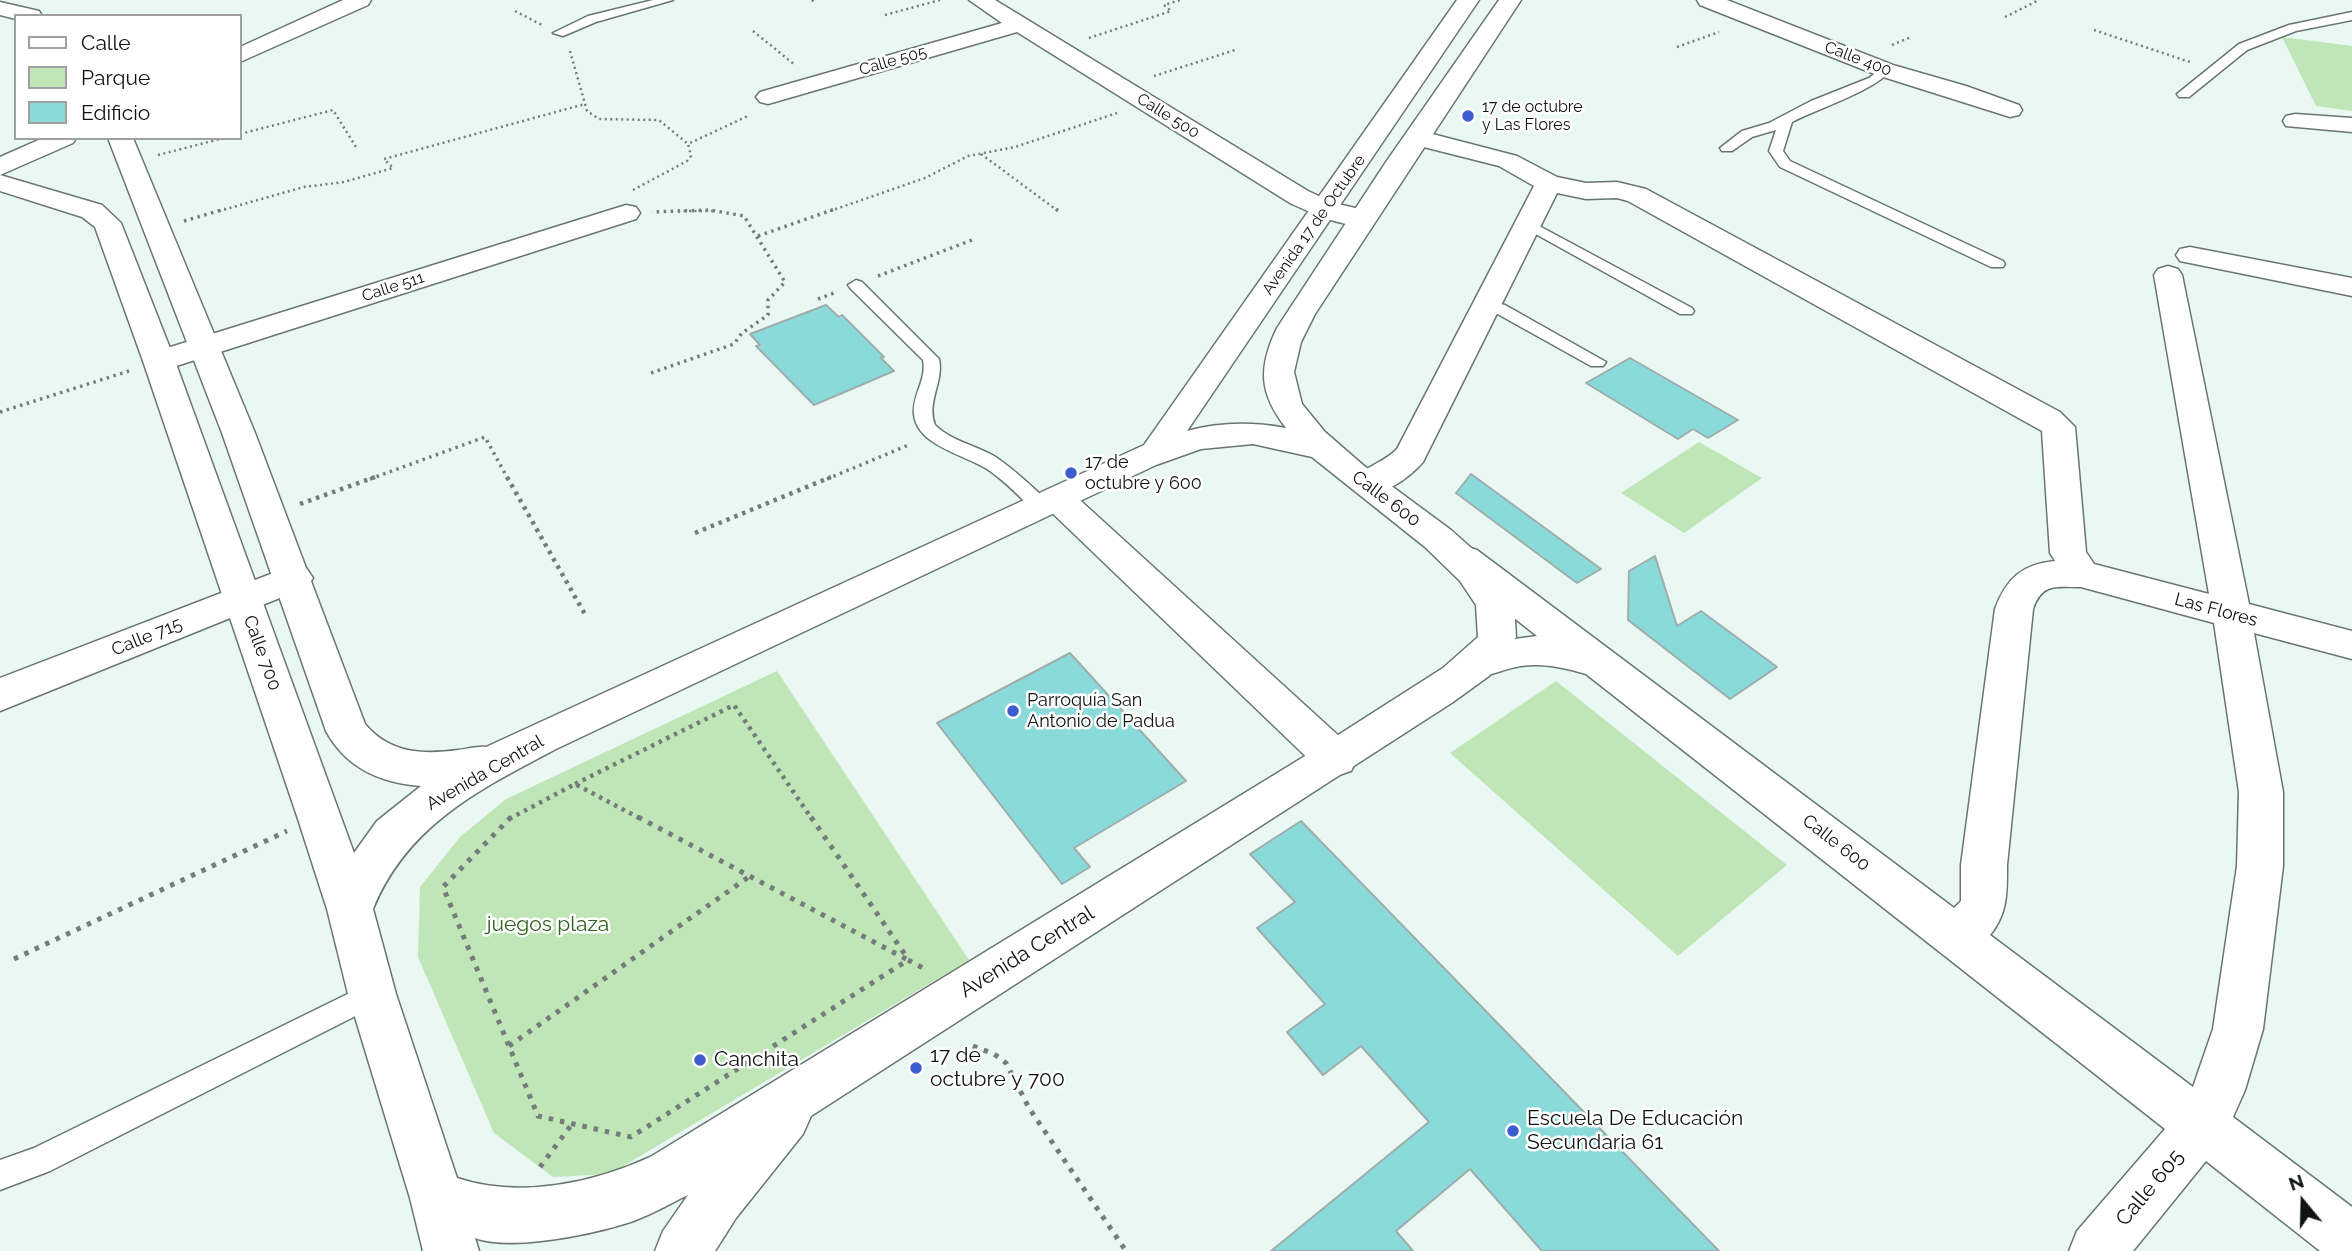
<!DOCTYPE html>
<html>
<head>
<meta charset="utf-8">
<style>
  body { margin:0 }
  #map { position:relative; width:2352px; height:1251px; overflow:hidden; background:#eaf8f4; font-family:Raleway,sans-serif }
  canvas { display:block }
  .legend { position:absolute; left:14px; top:14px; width:228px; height:126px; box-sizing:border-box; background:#fff; border:2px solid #9fa1a0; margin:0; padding:9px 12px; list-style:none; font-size:21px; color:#0f1312 }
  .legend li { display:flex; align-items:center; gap:14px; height:35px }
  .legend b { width:35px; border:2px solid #9fa1a0 }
  .north { position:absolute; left:2268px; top:1167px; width:70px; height:70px; -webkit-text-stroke:5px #fff; paint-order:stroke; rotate:341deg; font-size:19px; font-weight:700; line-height:28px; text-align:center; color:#0f1312 }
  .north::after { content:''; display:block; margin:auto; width:24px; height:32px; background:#0f1312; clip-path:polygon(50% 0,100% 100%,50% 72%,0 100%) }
</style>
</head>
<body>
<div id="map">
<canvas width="2352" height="1251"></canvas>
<ul class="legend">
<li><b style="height:9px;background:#fff"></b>Calle</li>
<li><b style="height:19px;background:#c0e5b6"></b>Parque</li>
<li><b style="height:19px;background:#89dad9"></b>Edificio</li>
</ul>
<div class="north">N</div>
</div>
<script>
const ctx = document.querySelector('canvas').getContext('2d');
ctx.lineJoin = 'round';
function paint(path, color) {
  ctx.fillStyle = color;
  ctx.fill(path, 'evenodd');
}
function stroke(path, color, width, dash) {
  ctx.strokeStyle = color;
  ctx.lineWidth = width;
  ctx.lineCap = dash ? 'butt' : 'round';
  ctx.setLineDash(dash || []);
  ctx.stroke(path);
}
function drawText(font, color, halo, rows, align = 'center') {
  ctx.font = font + ' Raleway,sans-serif';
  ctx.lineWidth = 5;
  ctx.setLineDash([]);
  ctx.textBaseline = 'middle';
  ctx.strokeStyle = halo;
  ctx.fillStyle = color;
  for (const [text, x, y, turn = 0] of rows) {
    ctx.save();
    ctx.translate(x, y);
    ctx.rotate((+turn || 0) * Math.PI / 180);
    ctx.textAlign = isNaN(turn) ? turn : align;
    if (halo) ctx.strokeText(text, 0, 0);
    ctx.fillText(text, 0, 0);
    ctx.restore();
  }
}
const green = new Path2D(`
  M 2282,37 L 2352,46 L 2352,111 L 2316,106 Z
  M 1699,442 L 1762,478 L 1684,533 L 1621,493 Z
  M 777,671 L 969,960 L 610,1174 L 553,1177 L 494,1133 L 418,957 L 420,887 L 460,837 L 506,799 Z
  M 1556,681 L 1787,865 L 1678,956 L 1450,753 Z`);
const building = new Path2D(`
  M 826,305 L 839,317 L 842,315 L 884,357 L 881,358 L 894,371 L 814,405 L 756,346 L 760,345 L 750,334 Z
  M 1630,358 L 1738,420 L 1708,438 L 1693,429 L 1678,439 L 1586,383 Z
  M 1471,474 L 1601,569 L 1577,583 L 1456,493 Z
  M 1655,556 L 1677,626 L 1701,611 L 1777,667 L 1730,699 L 1628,620 L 1629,571 Z
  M 1070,653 L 1186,781 L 1074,848 L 1090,867 L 1062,884 L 937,723 Z
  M 1301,821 L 1719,1251 L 1542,1251 L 1470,1169 L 1396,1231 L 1413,1251 L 1271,1251 L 1429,1122 L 1361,1046 L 1323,1075 L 1287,1032 L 1325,1004 L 1257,928 L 1295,902 L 1250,854 Z`);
const pathFar3 = new Path2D(`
  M 812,0 L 814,2
  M 515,11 L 542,25
  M 885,15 L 940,0
  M 2005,17 L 2039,0
  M 2094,30 L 2190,62
  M 753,31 L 795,65
  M 1089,38 L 1171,11 L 1164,5 L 1180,0
  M 1892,45 L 1911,37
  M 1677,47 L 1719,32
  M 570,51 L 587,111 L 599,119 L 659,120 L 688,144
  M 1154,76 L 1235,50
  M 240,134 L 333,110 L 356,147
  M 981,154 L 1058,211
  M 158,155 L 224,138
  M 633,190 L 687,161 L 691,156 L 688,144 L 750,115
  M 219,211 L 304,187 L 344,182 L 393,168 L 384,159 L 585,104
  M 678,211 L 716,211
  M 830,211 L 925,178 L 968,156 L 1015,147 L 1117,113`);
const pathFar2 = new Path2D(`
  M 1056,209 L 1061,213
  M 184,221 L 225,209
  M 758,236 L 835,209
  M 878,276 L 972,240
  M 818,299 L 834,293
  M 651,373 L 734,344 L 742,333 L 768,315 L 768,300 L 785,282 L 744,216 L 710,210 L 652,212
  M 0,412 L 129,371
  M 370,479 L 485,437 L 508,479
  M 827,479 L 911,444`);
const pathFar1 = new Path2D(`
  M 507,477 L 586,616
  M 300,504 L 375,477
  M 695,533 L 831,477
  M 575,784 L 734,705 L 812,819
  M 509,819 L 575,784 L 641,819`);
const path = new Path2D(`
  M 511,817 L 443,887 L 538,1116 L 631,1137 L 908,960
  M 638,817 L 908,960
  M 811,817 L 908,959
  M 14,959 L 287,831
  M 908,960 L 925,969
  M 509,1046 L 750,876
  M 973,1046 L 994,1054 L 1006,1063 L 1029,1108 L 1126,1251
  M 540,1167 L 572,1124`);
const service = new Path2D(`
  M 653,0 L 673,0 L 596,22 L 563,36 L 553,33 L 588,16 Z
  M 2352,12 L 2352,20 L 2296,31 L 2247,50 L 2189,97 L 2179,97 L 2177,94 L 2239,44 L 2289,25 Z
  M 1885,66 L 1891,70 C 1874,91 1819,108 1792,122 L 1783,151 L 1790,161 L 2003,261 L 2005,264 L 2003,267 L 1991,267 L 1780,167 L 1769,151 L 1776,130 L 1752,137 L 1732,151 L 1722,151 L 1720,148 L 1742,131 L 1769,123 L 1811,101 L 1869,78 Z
  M 1528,220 L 1692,308 L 1694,311 L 1692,314 L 1680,314 L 1523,227 L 1521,224 L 1523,221 Z
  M 856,280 L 862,282 L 939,359 C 944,382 926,402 935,425 C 951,441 975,445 994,456 C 1014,469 1031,486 1049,502 L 1052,507 L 1049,512 L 1035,512 C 1021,498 1007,483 990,471 C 968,455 917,447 914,414 C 912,395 927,380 923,360 L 850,288 L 848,285 Z
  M 1487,301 L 1505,305 L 1606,362 L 1603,366 L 1591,366 L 1494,312 L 1481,309 L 1479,306 L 1481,303 Z
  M 372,982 L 381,985 L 385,994 L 381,1003 L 50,1171 L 0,1190 L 0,1160 L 34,1148 Z`);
const minor = new Path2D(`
  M 969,0 L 995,0 L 1308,191 L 1334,203 L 1372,212 L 1376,218 L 1372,224 C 1346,230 1312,213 1290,203 L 1017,32 L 768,104 L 760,102 L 756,97 L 760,92 L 1002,23 Z
  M 1697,0 L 1727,0 L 1893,65 L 1966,86 L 2019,105 L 2022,110 L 2019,115 L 2010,117 L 1877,75 L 1700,5 Z
  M 0,2 L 39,11 L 42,16 L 16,16 L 16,19 L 0,15 Z
  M 2295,114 L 2352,118 L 2352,132 L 2286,126 L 2283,121 L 2286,116 Z
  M 1417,130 L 1517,156 L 1557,177 L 1586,183 L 1617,182 L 1646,189 L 2060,412 L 2075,427 L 2086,552 L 2094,564 L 2209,594 L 2154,275 L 2158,269 L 2168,266 L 2178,269 L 2182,275 L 2249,604 L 2352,631 L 2352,659 L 2254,633 L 2283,792 L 2283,866 L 2263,1029 L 2245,1090 L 2233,1117 L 2352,1207 L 2352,1251 L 2320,1251 L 2206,1161 L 2133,1251 L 2069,1251 L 2077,1231 L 2165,1129 L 1586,674 C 1565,668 1544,663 1521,666 C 1500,669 1484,681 1463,675 L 1457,664 L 1463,653 L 1507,640 L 1537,636 L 1451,568 L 1446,559 L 1451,550 L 1464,546 L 1477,550 L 1954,908 L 1961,901 L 1961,865 L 1995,609 C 2006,579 2022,564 2055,561 L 2050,553 L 2042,431 L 1628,201 L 1617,198 L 1586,199 L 1557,193 L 1423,462 C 1407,480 1380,499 1356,492 L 1351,484 C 1361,467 1384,463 1397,449 L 1534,186 L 1499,166 L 1408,143 L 1404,138 L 1408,133 ZM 2081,587 L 2214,623 L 2239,792 L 2237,866 L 2213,1029 L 2193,1087 L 1990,935 C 2008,913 2007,892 2007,865 L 2033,609 C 2042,582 2057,587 2081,587 Z
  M 626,205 L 636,207 L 640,213 L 636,219 L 170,368 L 159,370 L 148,368 L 143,361 L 148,354 Z
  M 2190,247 L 2352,278 L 2352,296 L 2180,261 L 2176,255 L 2180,249 Z
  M 1058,487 L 1070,491 L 1351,747 L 1357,759 L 1351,771 L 1336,776 L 1321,771 L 1046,507 L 1040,499 L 1046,491 Z
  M 294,565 L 307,569 L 313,578 L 307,587 L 0,711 L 0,678 Z`);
const secondary = new Path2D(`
  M 343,0 L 371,0 L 368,5 L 240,62 L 240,47 Z
  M 1457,0 L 1479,0 L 1187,431 C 1220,422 1253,422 1286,428 C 1259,393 1258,368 1277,328 L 1386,162 L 1499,0 L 1521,0 L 1315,314 L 1301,342 L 1294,372 L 1302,404 L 1325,432 L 1363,465 L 1451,530 L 1487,562 L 1514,604 L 1516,637 L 1507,654 L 1489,676 L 1453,702 L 811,1116 L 803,1134 L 736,1218 L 715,1251 L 655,1251 L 663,1231 L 688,1195 C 667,1205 646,1218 624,1224 C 588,1235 511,1251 475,1238 L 479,1251 L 423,1251 L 410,1198 L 348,994 L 327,909 L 297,816 L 143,361 L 95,227 L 82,217 L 0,191 L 0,175 L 102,205 L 121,223 L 175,361 L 354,853 L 377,821 L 421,786 C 380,783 346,768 326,731 L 222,433 L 108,138 L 133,138 L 255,433 L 365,724 C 389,753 422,755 458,750 C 467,749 477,746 486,747 L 1144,445 ZM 1253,444 L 1312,457 L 1425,547 L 1460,581 L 1476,605 L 1478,637 L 1443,668 L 1310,753 L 652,1156 C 594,1183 520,1199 457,1178 L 396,994 L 373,909 C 407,825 480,789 556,749 L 1156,465 L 1201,449 Z
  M 43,138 L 76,138 L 73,143 L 0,175 L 0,157 Z`);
const markers = [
  [1468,116,7,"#3d5dcf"],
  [1071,473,7,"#3d5dcf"],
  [1013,711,7,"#3d5dcf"],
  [700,1060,7,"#3d5dcf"],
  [916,1068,7,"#3d5dcf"],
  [1513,1131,7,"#3d5dcf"]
];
const farStreetnames = [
  ["Calle 400",1858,59,21],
  ["Calle 505",893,61,-16],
  ["Calle 500",1168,116,32],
  ["Avenida 17 de Octubre",1314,225,-55],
  ["Calle 511",393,287,-18]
];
const farPoinames = [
  ["17 de octubre",1482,107],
  ["y Las Flores",1482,125]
];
const poiNames = [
  ["17 de",1085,463],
  ["octubre y 600",1085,484],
  ["Parroquía San",1027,701],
  ["Antonio de Padua",1027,722]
];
const streetNames = [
  ["Calle 600",1386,499,37],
  ["Las Flores",2216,610,15],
  ["Calle 715",147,637,-22],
  ["Calle 700",262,653,70],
  ["Avenida Central",485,773,-30],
  ["Calle 600",1836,843,38]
];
const nearParknames = [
  ["juegos plaza",548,925]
];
const nearStreetnames = [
  ["Avenida Central",1027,952,-32],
  ["Calle 605",2150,1188,-50]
];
const nearPoinames = [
  ["17 de",930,1056],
  ["octubre y 700",930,1080],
  ["Canchita",714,1060],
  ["Escuela De Educación",1527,1119],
  ["Secundaria 61",1527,1143]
];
paint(green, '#c0e5b6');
paint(building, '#89dad9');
stroke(building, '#9fadad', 2);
stroke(service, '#697571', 3);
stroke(minor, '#697571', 3);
stroke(secondary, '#697571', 3);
stroke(pathFar3, '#747d7b', 2.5, [2, 3.5]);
stroke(pathFar2, '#747d7b', 3.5, [2.5, 4.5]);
stroke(pathFar1, '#747d7b', 4.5, [3.5, 5]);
stroke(path, '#747d7b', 5, [4.5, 7]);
paint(service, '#fff');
paint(minor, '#fff');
paint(secondary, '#fff');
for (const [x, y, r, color] of markers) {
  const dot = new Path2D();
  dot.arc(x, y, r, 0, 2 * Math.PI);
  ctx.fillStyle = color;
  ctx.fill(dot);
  stroke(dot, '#fff', 2.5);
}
drawText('16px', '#0f1312', '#fff', farStreetnames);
drawText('16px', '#0f1312', '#fff', farPoinames, 'left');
drawText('18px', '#0f1312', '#fff', poiNames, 'left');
drawText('18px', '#0f1312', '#fff', streetNames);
drawText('21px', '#2f601e', '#fff', nearParknames);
drawText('21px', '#0f1312', '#fff', nearStreetnames);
drawText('21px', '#0f1312', '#fff', nearPoinames, 'left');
</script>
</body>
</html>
